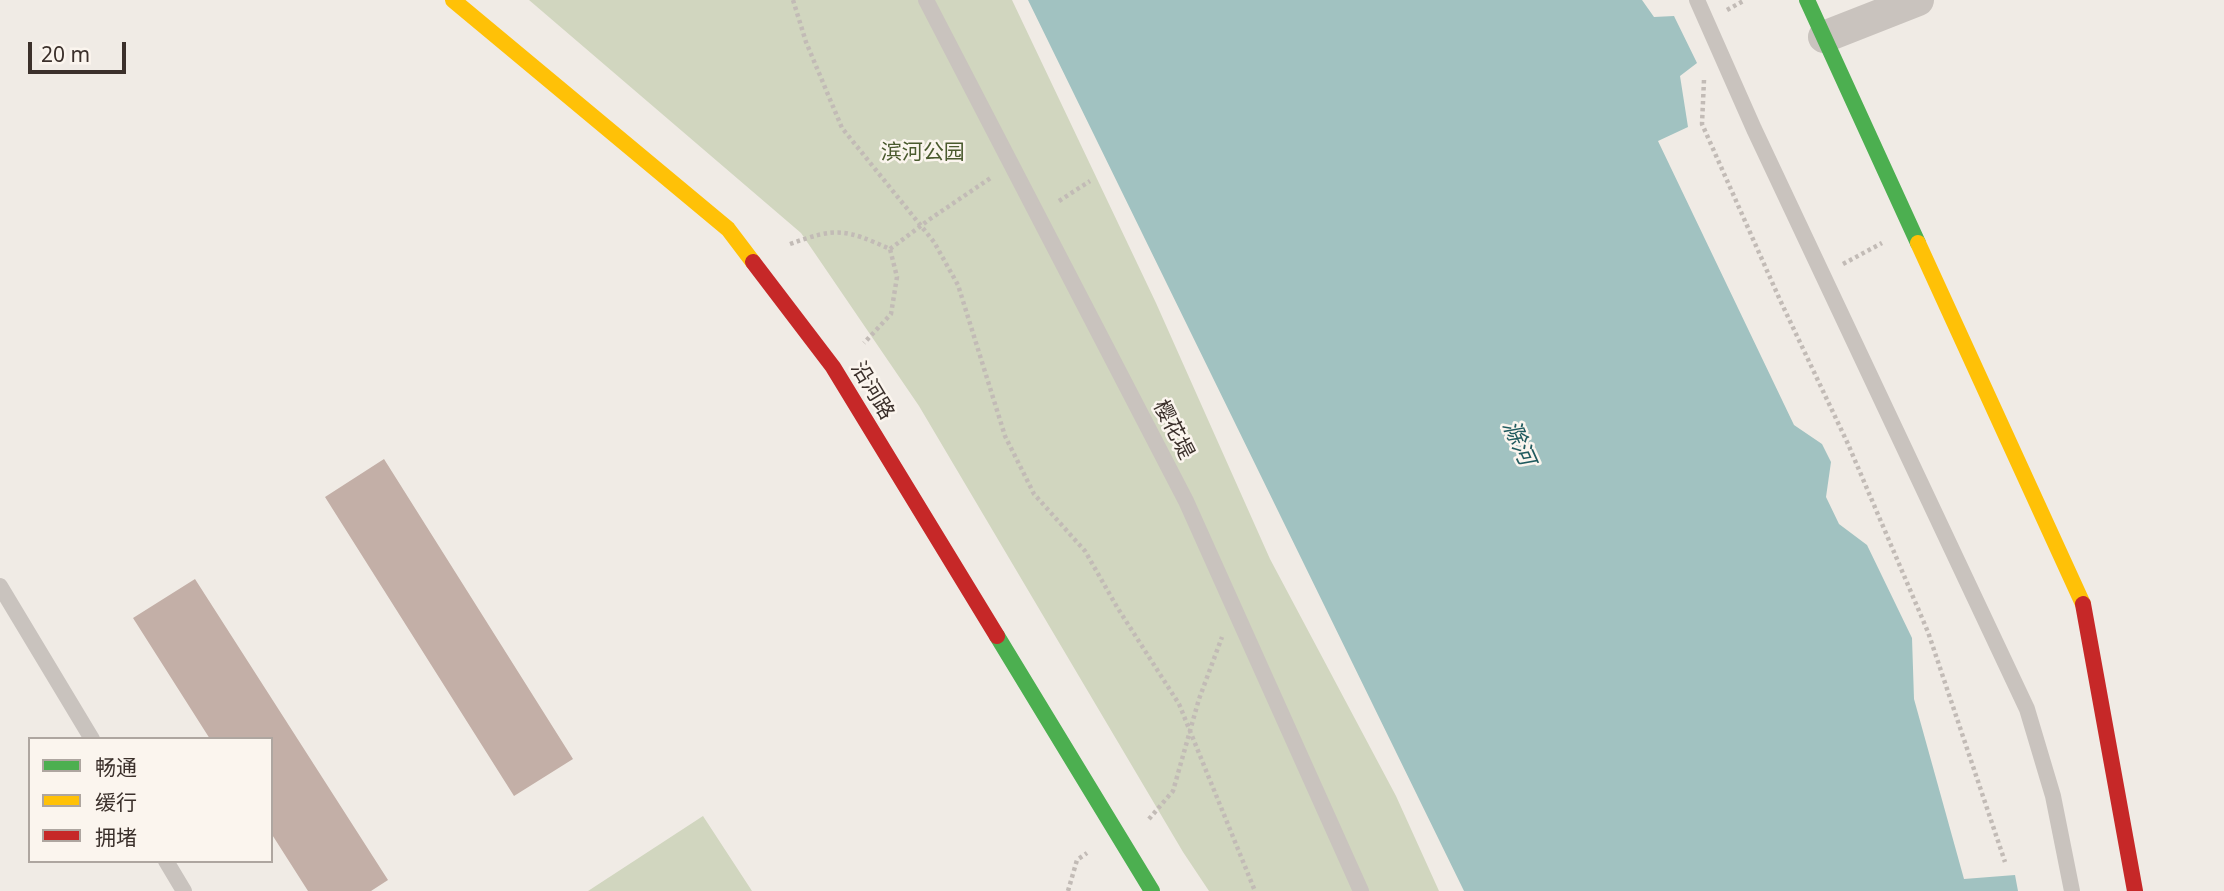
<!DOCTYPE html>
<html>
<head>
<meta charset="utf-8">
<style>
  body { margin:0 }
  #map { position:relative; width:2224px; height:891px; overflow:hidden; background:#f0ebe5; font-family:"Noto Sans","Noto Sans SC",sans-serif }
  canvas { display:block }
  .legend { position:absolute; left:28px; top:737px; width:245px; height:126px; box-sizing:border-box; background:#fbf5ee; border:2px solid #aea6a0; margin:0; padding:9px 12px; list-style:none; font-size:21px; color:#3b302b }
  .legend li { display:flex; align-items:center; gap:14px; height:35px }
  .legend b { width:35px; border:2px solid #aea6a0 }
  .scale { position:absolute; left:28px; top:42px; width:98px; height:32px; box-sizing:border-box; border:4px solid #3b302b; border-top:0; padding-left:9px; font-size:21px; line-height:24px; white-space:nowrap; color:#3b302b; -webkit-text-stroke:5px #fbf5ee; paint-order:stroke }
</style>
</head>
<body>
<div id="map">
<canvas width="2224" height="891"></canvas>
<ul class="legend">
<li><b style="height:9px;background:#4caf50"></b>畅通</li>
<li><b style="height:9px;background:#ffc107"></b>缓行</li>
<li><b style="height:9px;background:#c62828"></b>拥堵</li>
</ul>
<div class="scale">20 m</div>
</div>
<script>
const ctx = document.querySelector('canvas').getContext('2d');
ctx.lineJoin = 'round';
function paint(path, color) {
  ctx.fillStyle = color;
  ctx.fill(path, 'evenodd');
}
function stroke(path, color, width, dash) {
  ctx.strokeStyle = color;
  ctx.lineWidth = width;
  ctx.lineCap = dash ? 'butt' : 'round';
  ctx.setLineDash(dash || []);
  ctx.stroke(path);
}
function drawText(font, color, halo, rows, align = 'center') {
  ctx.font = font + ' "Noto Sans","Noto Sans SC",sans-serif';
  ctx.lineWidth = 5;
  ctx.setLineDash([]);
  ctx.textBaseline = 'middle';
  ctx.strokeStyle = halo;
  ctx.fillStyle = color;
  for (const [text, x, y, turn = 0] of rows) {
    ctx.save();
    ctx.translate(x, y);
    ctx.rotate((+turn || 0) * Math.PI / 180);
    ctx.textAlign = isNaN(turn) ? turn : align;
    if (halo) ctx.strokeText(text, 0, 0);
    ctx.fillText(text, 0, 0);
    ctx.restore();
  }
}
const green = new Path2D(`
  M 529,0 L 1012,0 L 1156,303 L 1270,559 L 1396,796 L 1439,891 L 1209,891 L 1183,852 L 919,406 L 801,233 Z
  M 703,816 L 752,891 L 588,891 Z`);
const water = new Path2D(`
  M 1028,0 L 1642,0 L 1654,17 L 1674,16 L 1697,63 L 1680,76 L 1688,127 L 1658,141 L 1794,425 L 1822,444 L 1831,462 L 1826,497 L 1839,524 L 1867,545 L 1912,638 L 1914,699 L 1964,879 L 2015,875 L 2018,891 L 1464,891 Z`);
const building = new Path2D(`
  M 384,459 L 573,759 L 514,796 L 325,497 Z
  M 195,579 L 388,880 L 371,891 L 308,891 L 271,833 L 271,739 L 210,739 L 133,618 Z`);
const path = new Path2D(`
  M 793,0 L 806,42 L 842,128 L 934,242 L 958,285 L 1005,436 L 1034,494 L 1085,551 L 1117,607 L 1179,704 L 1255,891
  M 1727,10 L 1745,0
  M 1704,80 L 1702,124 L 1780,300 L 1848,444 L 1928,632 L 2005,862
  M 1059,201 L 1090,181
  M 790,244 C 837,227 845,229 890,249 L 897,277 L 891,314 L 864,343
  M 890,249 L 930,219 L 992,177
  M 1843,264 L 1882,243
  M 1149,819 L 1173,791 L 1199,699 L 1222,637
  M 1068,891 L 1077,860 L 1087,853`);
const lane = new Path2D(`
  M 926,0 L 1186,501 L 1361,891
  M 1697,0 L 1754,129 L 2027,709 L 2053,796 L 2072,891
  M 0,586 L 92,739
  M 166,861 L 184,891`);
const street = new Path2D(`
  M 1824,37 L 1918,0`);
const fast = new Path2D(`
  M 1807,0 L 1918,243
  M 997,636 L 1152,891`);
const slow = new Path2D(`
  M 453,0 L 728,229 L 753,262
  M 1918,243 L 2083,604`);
const jam = new Path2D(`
  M 753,262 L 833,367 L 997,636
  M 2083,604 L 2135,891`);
const parkNames = [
  ["滨河公园",923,153]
];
const streetNames = [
  ["沿河路",872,391,59],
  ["樱花堤",1173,430,63]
];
const waterNames = [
  ["滁河",1518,443,66]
];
paint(green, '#d1d6bf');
paint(water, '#a1c2c1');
paint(building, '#c3afa7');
stroke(path, '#c2bbb6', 4.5, [3.5, 3.5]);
stroke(lane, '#c9c3be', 16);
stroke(street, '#c9c3be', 32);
stroke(fast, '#4caf50', 16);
stroke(slow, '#ffc107', 16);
stroke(jam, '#c62828', 16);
drawText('21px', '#4a5a2e', '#fbf5ee', parkNames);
drawText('21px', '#3b302b', '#fbf5ee', streetNames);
drawText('italic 23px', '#1f5a5e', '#fbf5ee', waterNames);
</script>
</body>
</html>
